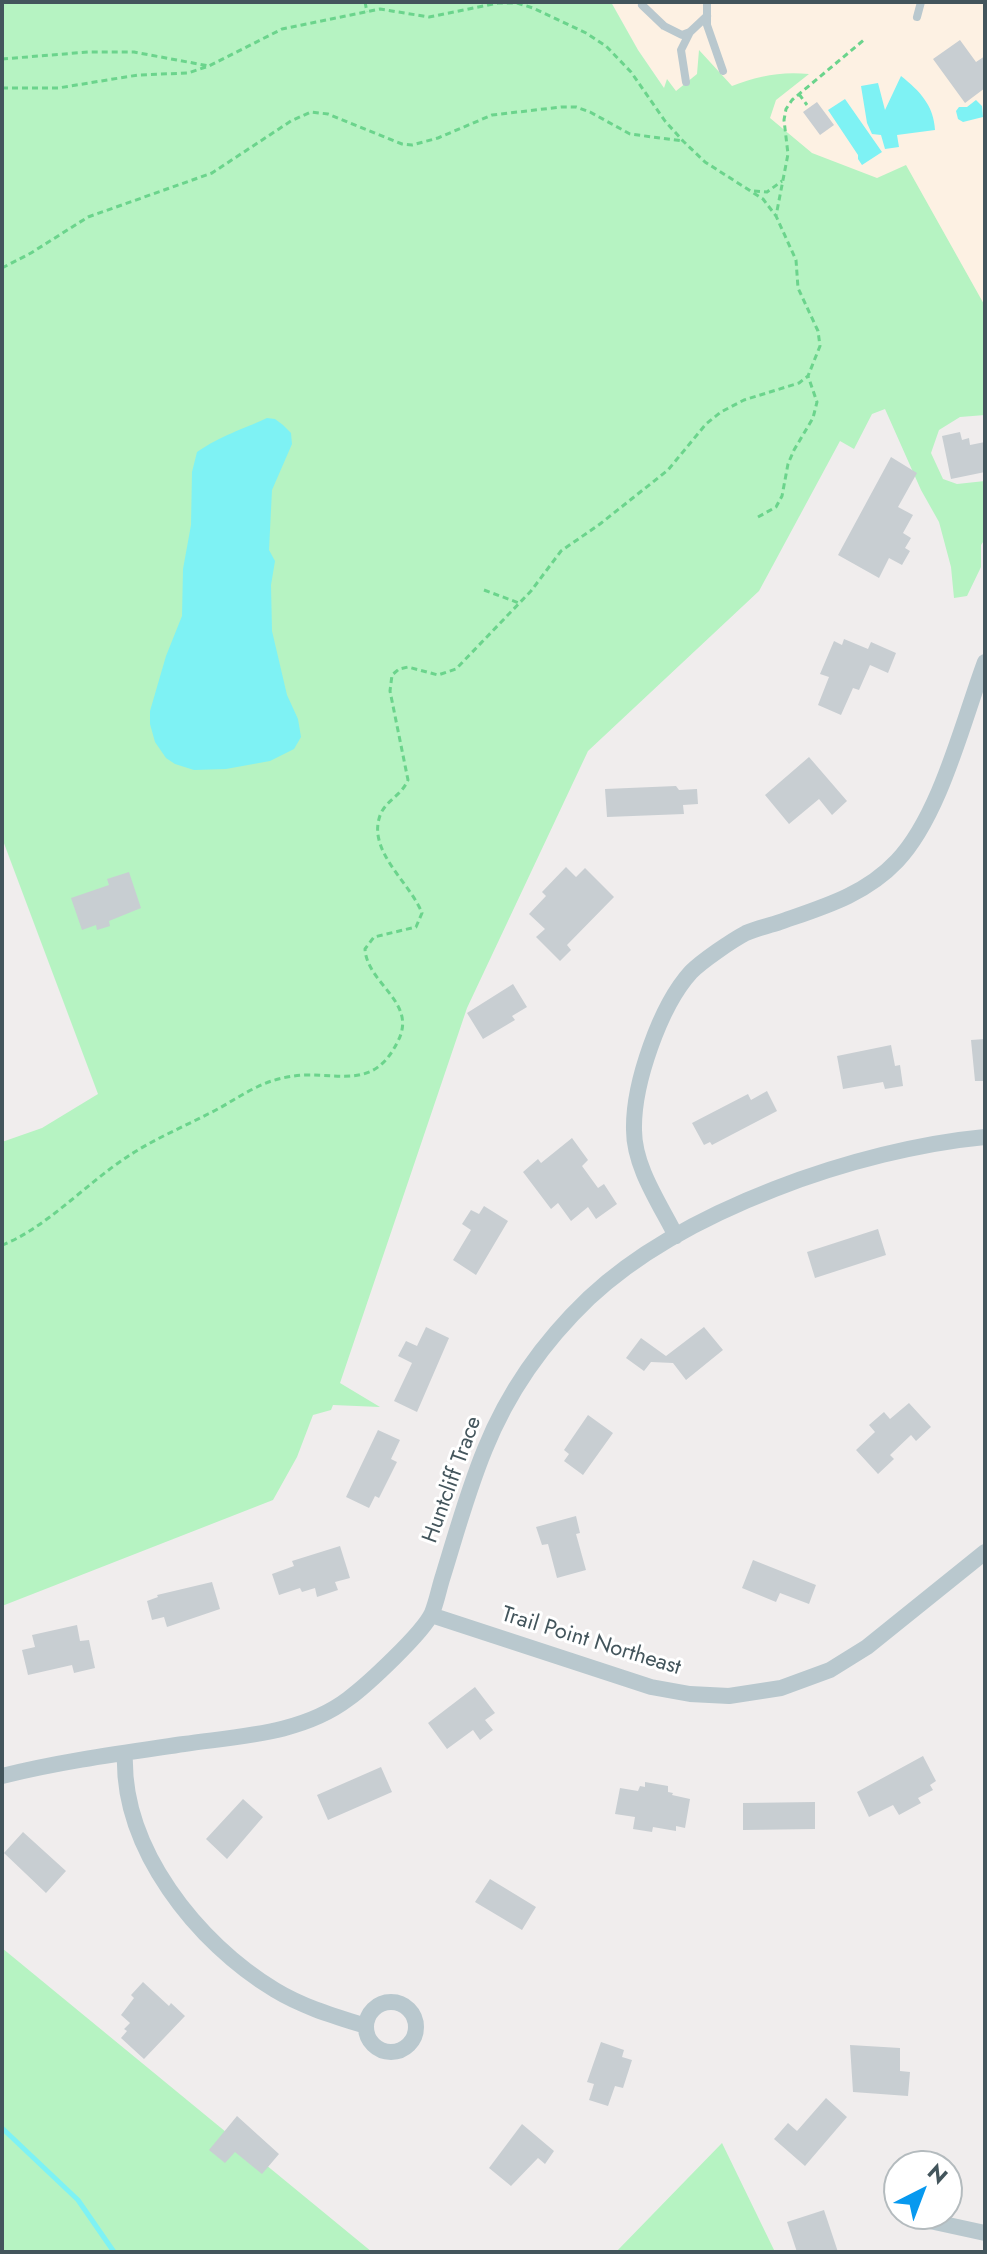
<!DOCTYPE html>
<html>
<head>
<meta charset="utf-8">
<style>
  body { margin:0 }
  #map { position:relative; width:987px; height:2254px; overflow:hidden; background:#f0eded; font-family:Jost,sans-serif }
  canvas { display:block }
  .frame { position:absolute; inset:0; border:4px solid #43555c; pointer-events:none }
  .north { position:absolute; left:883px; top:2150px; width:80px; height:80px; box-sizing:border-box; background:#fff; border:2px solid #b4bbbe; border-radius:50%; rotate:42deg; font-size:22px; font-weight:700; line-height:32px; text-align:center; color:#43555c }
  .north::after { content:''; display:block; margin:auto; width:28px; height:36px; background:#0799ef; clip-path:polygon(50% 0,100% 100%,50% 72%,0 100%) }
</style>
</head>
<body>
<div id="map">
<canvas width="987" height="2254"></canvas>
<div class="frame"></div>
<div class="north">N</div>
</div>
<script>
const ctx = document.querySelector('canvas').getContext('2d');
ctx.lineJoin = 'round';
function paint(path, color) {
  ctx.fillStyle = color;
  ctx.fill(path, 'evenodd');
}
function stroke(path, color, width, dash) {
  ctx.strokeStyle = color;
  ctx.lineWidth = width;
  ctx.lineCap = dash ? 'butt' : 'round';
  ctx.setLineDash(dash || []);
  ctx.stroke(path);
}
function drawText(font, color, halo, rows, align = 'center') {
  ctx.font = font + ' Jost,sans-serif';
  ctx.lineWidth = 6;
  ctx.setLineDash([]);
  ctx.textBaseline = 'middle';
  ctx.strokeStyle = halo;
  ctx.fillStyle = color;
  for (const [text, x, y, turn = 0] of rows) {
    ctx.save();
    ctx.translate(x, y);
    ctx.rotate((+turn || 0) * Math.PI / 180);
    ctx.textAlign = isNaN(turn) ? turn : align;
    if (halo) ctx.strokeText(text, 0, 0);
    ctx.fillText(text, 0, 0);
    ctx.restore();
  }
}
const commercial = new Path2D(`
  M 611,2 L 985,2 L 985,327 L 702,143 L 638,50 Z`);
const green = new Path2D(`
  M 2,2 L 611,2 L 638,50 L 664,88 L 667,79 L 676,91 L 697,74 L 699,50 L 732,86 C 757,76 781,71 809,74 L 776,100 L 770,118 L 812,153 L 877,178 L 906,165 L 985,306 L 985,415 L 960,417 L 939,430 L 931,453 L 943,479 L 957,484 L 985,481 L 985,539 L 981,545 L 981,567 L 967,596 L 954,598 L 951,567 L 939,522 L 921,490 L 885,409 L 872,414 L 854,449 L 840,441 L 759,591 L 588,751 L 467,1008 L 340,1383 L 380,1407 L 333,1405 L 331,1410 L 313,1415 L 297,1457 L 273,1500 L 2,1606 L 2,1142 L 42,1128 L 98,1094 L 2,838 Z
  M 2,1948 L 372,2252 L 2,2252 Z
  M 722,2143 L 775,2252 L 616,2252 Z`);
const water = new Path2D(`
  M 901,76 C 920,91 934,106 935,130 L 897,135 L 899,147 L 885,149 L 881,135 L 872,134 L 867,123 L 861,86 L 878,83 L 885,110 Z
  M 845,99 L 882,152 L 862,165 L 858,159 L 858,155 L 828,110 Z
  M 976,100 L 982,106 L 983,117 L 963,122 L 958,119 L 956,111 L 959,107 L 967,107 Z
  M 267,418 L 275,419 L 283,425 L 291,433 L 292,444 L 272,490 L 269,550 L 275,561 L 271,585 L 272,631 L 287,695 L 298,719 L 301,737 L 294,749 L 270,761 L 226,769 L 194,770 L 175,764 L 166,758 L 155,742 L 150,724 L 150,711 L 166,656 L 182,616 L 183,569 L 191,525 L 192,472 L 197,452 C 222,435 241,430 267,418 Z`);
const stream = new Path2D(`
  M 2,2128 L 78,2200 L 114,2252`);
const building = new Path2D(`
  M 960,40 L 976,62 L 985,56 L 985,88 L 965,103 L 933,59 Z
  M 817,102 L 834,125 L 820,135 L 803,112 Z
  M 960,432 L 962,440 L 969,438 L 970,445 L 985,442 L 985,472 L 951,479 L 942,436 Z
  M 891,457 L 917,473 L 898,507 L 913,515 L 903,533 L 911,538 L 905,548 L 910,551 L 902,565 L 889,558 L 879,578 L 838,555 Z
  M 844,639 L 868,649 L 871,642 L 896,653 L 888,673 L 870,665 L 859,690 L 853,688 L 841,715 L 818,705 L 829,677 L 820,674 L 834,641 L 842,645 Z
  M 809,757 L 847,801 L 832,815 L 819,799 L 789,824 L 765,795 Z
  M 676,786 L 679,790 L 697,789 L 698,804 L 683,805 L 684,814 L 607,817 L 605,789 Z
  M 566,867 L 576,877 L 585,868 L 614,897 L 567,945 L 571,950 L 560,961 L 536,937 L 545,929 L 529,914 L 546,896 L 542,892 Z
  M 129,872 L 141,908 L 109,921 L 110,926 L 97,930 L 96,925 L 82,930 L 71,898 L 109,885 L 107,879 Z
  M 513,984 L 527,1007 L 512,1016 L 515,1020 L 483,1039 L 467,1013 Z
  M 985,1039 L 985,1081 L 975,1081 L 971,1040 Z
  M 891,1045 L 895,1066 L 900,1065 L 903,1086 L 885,1089 L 883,1082 L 843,1089 L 837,1056 Z
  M 767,1091 L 777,1111 L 712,1145 L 710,1142 L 704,1145 L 692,1123 L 748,1094 L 751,1100 Z
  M 572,1138 L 588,1160 L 582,1166 L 598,1188 L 604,1184 L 617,1204 L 596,1219 L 588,1207 L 571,1221 L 558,1203 L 551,1209 L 523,1172 L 538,1159 L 541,1163 Z
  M 484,1206 L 508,1221 L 476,1275 L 453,1260 L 471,1230 L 462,1224 L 471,1210 L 479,1214 Z
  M 878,1229 L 886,1255 L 815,1278 L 807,1252 Z
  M 426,1327 L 449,1338 L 417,1412 L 394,1401 L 412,1363 L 398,1356 L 406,1341 L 417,1346 Z
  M 704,1327 L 723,1350 L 686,1380 L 673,1363 L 651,1362 L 644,1371 L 626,1358 L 641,1338 L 666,1356 Z
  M 909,1403 L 931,1427 L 916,1441 L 911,1435 L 890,1455 L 894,1459 L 878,1474 L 856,1450 L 875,1432 L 869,1425 L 884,1412 L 890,1419 Z
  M 588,1415 L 613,1433 L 583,1475 L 564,1461 L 569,1454 L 564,1450 Z
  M 378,1430 L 400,1440 L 391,1459 L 397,1462 L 379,1498 L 375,1496 L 369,1508 L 346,1497 Z
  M 576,1516 L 580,1533 L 576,1534 L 586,1570 L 557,1578 L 548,1544 L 542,1545 L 536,1527 Z
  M 340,1546 L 350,1578 L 335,1582 L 338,1590 L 317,1597 L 315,1588 L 302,1592 L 300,1588 L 279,1595 L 272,1574 L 294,1566 L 292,1561 Z
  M 753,1560 L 816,1585 L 809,1604 L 780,1593 L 776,1602 L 742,1588 Z
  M 212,1582 L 220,1609 L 167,1627 L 164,1617 L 152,1620 L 147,1601 L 158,1597 L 157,1595 Z
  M 77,1625 L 80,1641 L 89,1640 L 95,1668 L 74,1673 L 72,1665 L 28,1675 L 22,1650 L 35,1647 L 32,1635 Z
  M 475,1687 L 495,1713 L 485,1720 L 493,1730 L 480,1740 L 473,1730 L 447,1749 L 428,1723 Z
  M 923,1756 L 936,1781 L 930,1785 L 933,1790 L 918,1798 L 921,1803 L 899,1815 L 893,1805 L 869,1817 L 857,1792 Z
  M 381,1767 L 392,1792 L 328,1820 L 317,1795 Z
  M 645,1782 L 668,1786 L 668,1792 L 673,1793 L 672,1795 L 690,1799 L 685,1828 L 676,1826 L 676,1831 L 653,1827 L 652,1832 L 633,1829 L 635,1817 L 615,1814 L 620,1788 L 638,1791 L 640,1786 L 645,1787 Z
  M 243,1799 L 263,1817 L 227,1859 L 206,1839 Z
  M 815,1802 L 815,1829 L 743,1830 L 743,1803 Z
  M 23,1832 L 66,1871 L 46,1893 L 4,1853 Z
  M 490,1879 L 536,1907 L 522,1930 L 475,1902 Z
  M 143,1982 L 169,2006 L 171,2003 L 185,2016 L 144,2059 L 121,2038 L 127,2031 L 124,2029 L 130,2023 L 121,2015 L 134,1998 L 131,1995 Z
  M 601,2042 L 624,2050 L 622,2057 L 632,2060 L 623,2088 L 615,2086 L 608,2106 L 589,2100 L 594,2084 L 587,2082 Z
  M 850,2045 L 900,2048 L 900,2071 L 910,2072 L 908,2096 L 853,2092 Z
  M 826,2098 L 847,2117 L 805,2166 L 774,2139 L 788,2123 L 797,2131 Z
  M 237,2116 L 279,2154 L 262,2174 L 235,2152 L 225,2163 L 209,2150 Z
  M 522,2124 L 554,2151 L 545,2164 L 538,2158 L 511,2186 L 489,2168 Z
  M 824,2210 L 838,2252 L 797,2252 L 787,2222 Z`);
const path = new Path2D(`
  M 365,2 L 367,12
  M 2,59 L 88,52 L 134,52 L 209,66
  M 2,88 L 58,88 L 138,75 L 188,73 L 209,66 L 282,29 L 380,9 L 429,17 L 498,3 L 517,3 L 533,8 L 586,33 L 606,46 L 631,72 L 665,121 L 683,141 L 705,162 L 763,199 L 776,216
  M 799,94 L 807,105
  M 754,191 L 767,192 L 782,181
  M 2,268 L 31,253 L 88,217 L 212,173 L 291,121 L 311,112 L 328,114 L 402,144 L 412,145 L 438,138 L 492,115 L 561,107 L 576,107 L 590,112 L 630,134 L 683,141
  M 758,517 L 776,507 L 782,496 L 788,464 L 794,450 L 813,418 L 817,402 L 808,376
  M 484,590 L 519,603
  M 2,1245 C 45,1229 88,1182 127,1157 C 152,1140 181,1128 208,1114 C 225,1106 240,1095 257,1087 C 271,1080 287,1076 304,1075 C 345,1074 375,1088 398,1041 C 418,1002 367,984 365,949 L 374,937 L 416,927 L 422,913 C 410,882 365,850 381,813 C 388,799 401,796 408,780 L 390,691 L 392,675 L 399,669 L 408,667 L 438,675 L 456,669 L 531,591 L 561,551 L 600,524 L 668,470 L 706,424 L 721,412 L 744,400 L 799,383 L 808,376 L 820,346 L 818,331 L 798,288 L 796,260 L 776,216 L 788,154 L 784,120 L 786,109 L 792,100 L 865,39`);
const service = new Path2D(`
  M 707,2 L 707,25 L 723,71
  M 642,5 L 664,26 L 682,35 L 690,32 L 707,16
  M 917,17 L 921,2
  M 686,82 L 681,50 L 690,32`);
const minor = new Path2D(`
  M 676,1236 C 660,1204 634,1167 634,1130 C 633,1084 660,1006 691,972 C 702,961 731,941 746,933 C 756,928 769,926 780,922 C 823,907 865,895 897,861 C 940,816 963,721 985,662
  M 431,1615 L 651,1687 L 690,1694 L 729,1696 L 781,1688 L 830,1670 L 867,1647 L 985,1552
  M 125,1753 C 121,1848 197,1943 275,1990 C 303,2007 334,2016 366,2026
  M 2,1776 C 62,1761 123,1753 184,1744 C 239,1736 302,1734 348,1699 C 367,1685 423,1633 432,1613 C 437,1601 439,1588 443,1576 C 456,1534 468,1490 485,1449 C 508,1392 544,1341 589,1298 C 683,1210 858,1149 985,1137
  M366 2027a25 25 0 1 1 50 0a25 25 0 1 1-50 0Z
  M 916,2218 L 985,2233`);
const streetNames = [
  ["Huntcliff Trace",453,1480,-70],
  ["Trail Point Northeast",591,1642,17]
];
paint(commercial, '#fdf1e3');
paint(green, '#b6f3c2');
paint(water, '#7ef2f4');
stroke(stream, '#7ef2f4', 5);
paint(building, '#c8ced2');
stroke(path, '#6bd48c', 3, [6, 4]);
stroke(service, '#b9c8ce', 8);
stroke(minor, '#b9c8ce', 16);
drawText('22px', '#43555c', '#fff', streetNames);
</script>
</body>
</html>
